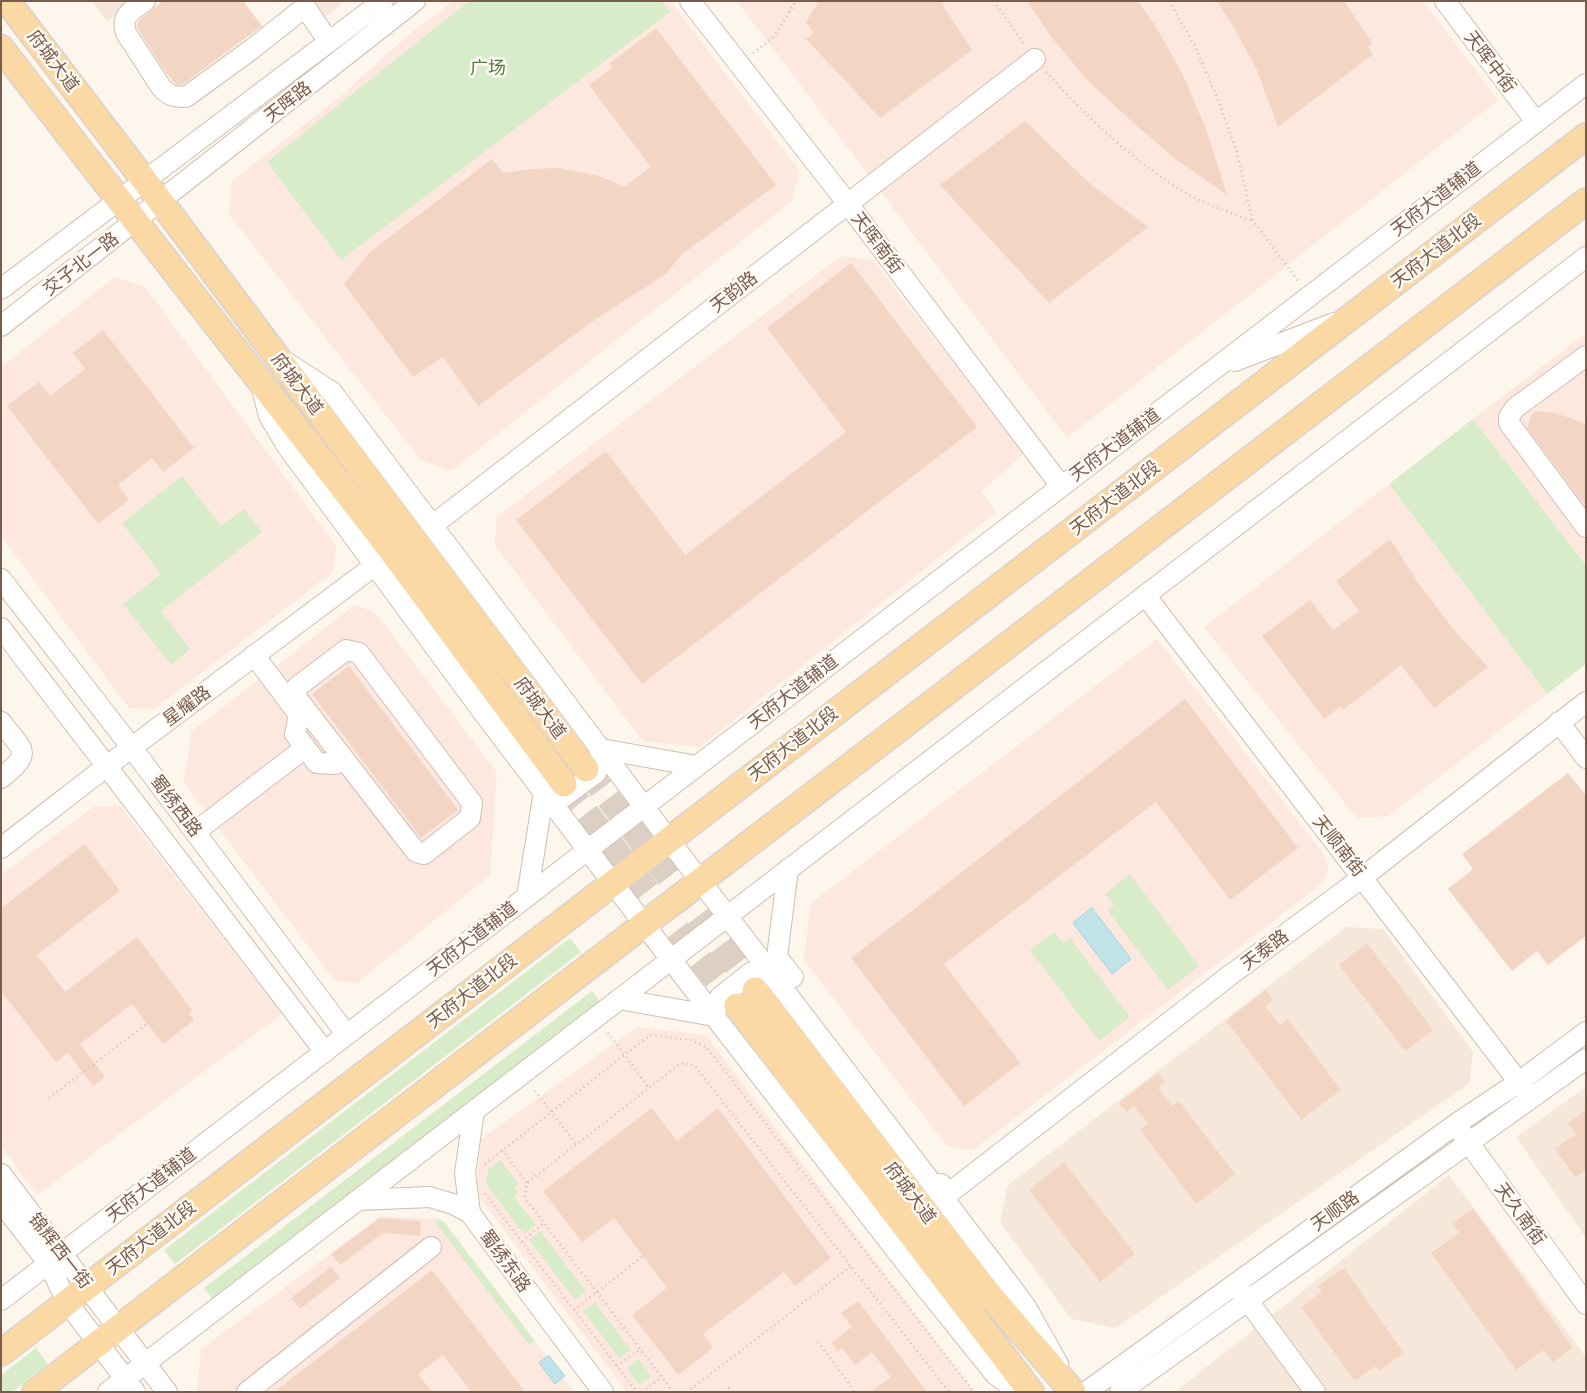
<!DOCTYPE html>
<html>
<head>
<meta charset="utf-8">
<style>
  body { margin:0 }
  #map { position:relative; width:1587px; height:1393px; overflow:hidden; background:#fdf6ec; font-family:"Golos Text",sans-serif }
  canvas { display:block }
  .frame { position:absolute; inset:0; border:2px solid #7a5c4d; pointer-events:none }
</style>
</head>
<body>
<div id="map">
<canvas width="1587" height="1393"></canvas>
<div class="frame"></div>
</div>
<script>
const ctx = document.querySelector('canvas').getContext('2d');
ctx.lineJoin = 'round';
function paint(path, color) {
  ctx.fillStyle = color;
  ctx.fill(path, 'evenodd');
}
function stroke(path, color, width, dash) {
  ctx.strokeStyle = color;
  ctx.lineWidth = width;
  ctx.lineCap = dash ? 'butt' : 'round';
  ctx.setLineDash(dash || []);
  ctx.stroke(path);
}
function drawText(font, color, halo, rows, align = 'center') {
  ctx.font = font + ' "Golos Text","Noto Sans SC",sans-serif';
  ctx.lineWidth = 5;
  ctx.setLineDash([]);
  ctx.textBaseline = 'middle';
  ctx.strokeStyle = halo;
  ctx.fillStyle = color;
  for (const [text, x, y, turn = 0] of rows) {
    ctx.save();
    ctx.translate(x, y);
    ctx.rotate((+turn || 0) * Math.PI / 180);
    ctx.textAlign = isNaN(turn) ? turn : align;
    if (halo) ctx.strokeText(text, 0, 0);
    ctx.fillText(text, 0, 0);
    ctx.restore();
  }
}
const residential = new Path2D(`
  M 92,1 L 134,1 L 107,21 Z
  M 312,1 L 345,1 L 325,17 Z
  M 1346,927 L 1383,929 L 1473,1052 L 1470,1083 L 1116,1328 L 1071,1319 L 1000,1222 L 1008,1185 Z
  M 1586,1087 L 1586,1238 L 1516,1137 Z
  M 1449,1175 L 1586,1357 L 1586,1392 L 1175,1392 Z`);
const commercial = new Path2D(`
  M 453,1 L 670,1 L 799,170 L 792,201 L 451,471 L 421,460 L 229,214 L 232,181 L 342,95 L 407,36 Z
  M 737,1 L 1423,1 L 1498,100 L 1067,438 Z
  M 841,256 L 873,260 L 1024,454 L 981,491 L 996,512 L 700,747 L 643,741 L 495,545 L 497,517 Z
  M 115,277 L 145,287 L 336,546 L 333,572 L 154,709 L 129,708 L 1,536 L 1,367 Z
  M 1586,333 L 1586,565 L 1473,419 Z
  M 1389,484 L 1547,694 L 1388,816 L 1357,818 L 1204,627 Z
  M 355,605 L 375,612 L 497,773 L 490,875 L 357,983 L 335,981 L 184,783 L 191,732 Z
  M 1157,639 L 1323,853 L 1329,870 L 1319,886 L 972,1151 L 947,1146 L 804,960 L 811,903 Z
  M 120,806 L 282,1014 L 37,1195 L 1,1146 L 1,875 L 93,807 Z
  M 637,1027 L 706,1035 L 974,1392 L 627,1392 L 476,1193 L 481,1139 Z
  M 382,1216 L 439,1219 L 444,1222 L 574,1392 L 197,1392 L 201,1349 Z`);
const green = new Path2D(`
  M 469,1 L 662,1 L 670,12 L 341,260 L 267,162 Z
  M 1473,419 L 1586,565 L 1586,664 L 1547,694 L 1389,484 Z
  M 182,476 L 221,526 L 244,509 L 262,532 L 161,611 L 190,649 L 171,665 L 123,604 L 161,574 L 122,523 Z
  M 1130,874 L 1199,966 L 1168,990 L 1107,910 L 1114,905 L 1105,894 Z
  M 1054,932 L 1063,943 L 1070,938 L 1130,1017 L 1099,1041 L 1030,950 Z
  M 570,938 L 581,952 L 175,1264 L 164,1250 Z
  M 592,991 L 604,1007 L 216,1304 L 204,1288 Z
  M 500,1160 L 519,1184 L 514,1188 L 518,1193 L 514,1197 L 536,1225 L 524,1234 L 486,1184 L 488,1170 Z
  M 439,1219 L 444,1222 L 535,1341 L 529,1345 L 435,1222 Z
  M 540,1231 L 586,1291 L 575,1300 L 529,1240 Z
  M 595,1303 L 631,1350 L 619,1358 L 583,1311 Z
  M 36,1348 L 48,1364 L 12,1392 L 1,1392 L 1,1375 Z
  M 638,1359 L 651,1376 L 639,1385 L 627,1368 Z`);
const water = new Path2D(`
  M 1092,908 L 1131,959 L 1112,974 L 1073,923 Z
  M 549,1356 L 565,1376 L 555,1384 L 539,1363 Z`);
const building = new Path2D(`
  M 163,1 L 243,1 L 262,26 L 182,85 L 177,85 L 174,83 L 162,67 L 136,26 L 139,20 Z
  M 819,1 L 940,1 L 972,50 L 880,118 L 806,39 L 814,33 L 806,22 Z
  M 1027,1 L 1138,1 L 1156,27 L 1183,75 L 1207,132 L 1227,195 L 1174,158 L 1128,118 L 1088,81 L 1052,38 Z
  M 1217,1 L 1344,1 L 1372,43 L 1368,47 L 1373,54 L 1278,127 L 1256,68 L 1237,33 Z
  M 656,28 L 776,185 L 681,255 L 666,274 L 593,321 L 478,406 L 443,357 L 413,377 L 344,284 L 370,252 L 492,159 L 503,173 L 532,169 L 558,168 L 599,176 L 612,181 L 624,187 L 651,167 L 589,85 L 612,68 L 609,64 Z
  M 1025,121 L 1089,183 L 1148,227 L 1049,303 L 940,185 Z
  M 851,263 L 977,427 L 642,684 L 516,520 L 606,451 L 685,555 L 846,432 L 767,328 Z
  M 103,330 L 194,448 L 163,472 L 152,458 L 118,485 L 129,500 L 98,524 L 7,406 L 39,382 L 50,396 L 85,369 L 73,353 Z
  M 1536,411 L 1556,413 L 1586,424 L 1586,507 L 1527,428 L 1531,416 Z
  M 1390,539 L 1419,584 L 1454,630 L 1488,667 L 1434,708 L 1401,665 L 1343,710 L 1341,706 L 1324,719 L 1262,636 L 1310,600 L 1333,630 L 1359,611 L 1336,581 Z
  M 349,666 L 458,810 L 421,838 L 312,694 Z
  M 1185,699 L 1298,848 L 1230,900 L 1156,802 L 944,964 L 1020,1063 L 964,1106 L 851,958 Z
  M 1568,773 L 1586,795 L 1586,936 L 1548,965 L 1537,951 L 1512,971 L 1448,889 L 1473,869 L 1462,854 Z
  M 85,844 L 120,891 L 37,955 L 65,992 L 137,937 L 192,1010 L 189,1013 L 194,1020 L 163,1044 L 132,1004 L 80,1044 L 105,1077 L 93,1086 L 68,1053 L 56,1062 L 1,991 L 1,908 Z
  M 1367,943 L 1433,1030 L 1405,1051 L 1339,965 Z
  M 1266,990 L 1273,1000 L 1265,1006 L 1280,1025 L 1288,1019 L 1341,1090 L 1301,1120 L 1226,1021 Z
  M 1158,1073 L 1165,1082 L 1158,1088 L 1172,1106 L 1179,1101 L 1235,1174 L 1196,1204 L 1140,1130 L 1148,1124 L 1134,1106 L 1127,1112 L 1119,1103 Z
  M 652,1108 L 677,1141 L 718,1108 L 831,1258 L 795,1286 L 784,1272 L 703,1334 L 713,1348 L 678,1375 L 632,1315 L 667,1288 L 614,1218 L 582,1242 L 543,1191 Z
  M 1586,1110 L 1586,1170 L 1575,1177 L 1555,1149 L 1576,1134 L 1568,1123 Z
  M 1064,1162 L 1135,1254 L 1100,1282 L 1029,1190 Z
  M 1473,1209 L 1573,1348 L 1553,1362 L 1544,1350 L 1516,1370 L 1431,1253 L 1459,1233 L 1452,1223 Z
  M 379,1218 L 421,1221 L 420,1236 L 383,1233 L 340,1265 L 331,1254 Z
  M 331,1267 L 340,1278 L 300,1309 L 291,1298 Z
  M 1344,1268 L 1404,1353 L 1379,1371 L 1376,1366 L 1355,1381 L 1301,1307 L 1322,1292 L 1318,1286 Z
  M 432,1270 L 525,1392 L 471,1392 L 443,1355 L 418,1374 L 432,1392 L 274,1392 Z
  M 858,1301 L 927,1392 L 871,1392 L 891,1377 L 872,1352 L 855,1365 L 842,1348 L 838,1352 L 831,1343 L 852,1327 L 841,1313 Z`);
const majorTunnel = new Path2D(`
  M 586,769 L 755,990
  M 564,784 L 737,1006`);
const path = new Path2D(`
  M 994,1 L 1025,46
  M 1169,1 L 1194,44 L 1219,102 L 1236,150 L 1253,221 L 1299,282
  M 753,53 L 774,37 L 796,1
  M 1046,72 C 1086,116 1129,157 1179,189 C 1201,203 1228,212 1253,221
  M 608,1033 L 649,1088
  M 535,1091 L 576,1144
  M 49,1098 L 147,1024
  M 502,1150 L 527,1183
  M 485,1164 L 650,1035 L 691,1040 L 707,1048 L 974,1392
  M 485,1194 L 637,1392
  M 522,1241 L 544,1223
  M 574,1310 L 643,1256
  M 818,1342 L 851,1386 L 854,1392
  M 617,1366 L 640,1349
  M 642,1392 L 661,1377
  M 673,1392 L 525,1198 L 527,1183 L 681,1063 L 694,1065 L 949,1392
  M 687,1392 L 851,1266
  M 725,1392 L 729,1388 L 732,1392`);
const minor = new Path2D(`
  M 145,1 C 132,11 120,15 126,33 L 161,87 C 169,96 174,97 186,97 L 252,49 L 305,7 L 329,42
  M 690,1 L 848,204 L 1061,486
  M 1445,1 L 1536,122
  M 1,289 L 383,1
  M 1,326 L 415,1
  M 1586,356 L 1515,408 L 1509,417 L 1509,423 L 1586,527
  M 284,361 L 332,392 L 669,840 L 1006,1280 L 1026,1307 L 1058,1364
  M 1235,361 L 1334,323
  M 261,385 L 269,416 L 287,446 L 485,715 L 714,1016 L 913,1272 L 995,1374 L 1018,1392
  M 433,525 L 1035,59
  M 1,579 L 132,748 L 347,1035
  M 1145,595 L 1531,1098
  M 1,628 L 325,1052
  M 346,650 L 359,653 L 472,803 L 470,818 L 424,854 L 416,852 L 296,697 L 297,687 Z
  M 254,655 L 299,715 L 295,734 L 317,763 L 335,764 L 343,758
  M 1,722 C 23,751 34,752 1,778
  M 1559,722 L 1586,758
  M 195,832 L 305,748
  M 1,848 L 107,766 L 374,566
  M 788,869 L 777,957 L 793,977
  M 527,897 L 544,791 L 562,798 L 596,773 L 601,749 L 697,766
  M 619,999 L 714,1016 L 720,997 L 752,972 L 764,972 L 776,978
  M 474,1111 L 465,1173 L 470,1213 L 603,1392
  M 1461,1132 L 1586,1304
  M 1,1174 L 167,1392
  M 941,1184 L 944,1197 L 1229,976 L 1363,877 L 1586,702
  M 358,1200 L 430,1197 L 453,1204 L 470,1213
  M 1,1202 L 49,1264 L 67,1302 L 135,1392
  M 1240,1290 L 1315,1392
  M 1,1300 L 1586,84
  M 108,1392 L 1586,257
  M 247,1392 L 431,1247
  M 1086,1392 L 1456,1124 L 1519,1082 L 1586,1032
  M 1120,1392 L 1586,1059`);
const major = new Path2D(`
  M 7,1 L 161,202 L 586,769
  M 1,48 L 388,546 L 564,784
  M 755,990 L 986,1291 L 1073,1392
  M 737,1006 L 1031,1392
  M 1,1353 L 1586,136
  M 35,1392 L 1586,201`);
const streetNames = [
  ["府城大道",53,61,53],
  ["天晖中街",1490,62,53],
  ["天晖路",288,102,-38],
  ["天府大道辅道",1436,199,-38],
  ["天晖南街",877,243,53],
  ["天府大道北段",1436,251,-38],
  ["交子北一路",81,264,-38],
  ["天韵路",734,292,-38],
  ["府城大道",297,384,53],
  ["天府大道辅道",1115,445,-37],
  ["天府大道北段",1115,498,-38],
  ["天府大道辅道",793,692,-38],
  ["星耀路",187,706,-37],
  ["府城大道",540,708,53],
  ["天府大道北段",793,744,-38],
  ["蜀绣西路",176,806,53],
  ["天顺南街",1339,846,52],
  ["天府大道辅道",472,939,-38],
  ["天泰路",1265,950,-37],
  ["天府大道北段",472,991,-38],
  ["天府大道辅道",151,1185,-38],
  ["府城大道",910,1193,53],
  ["天顺路",1335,1211,-36],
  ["天久南街",1520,1214,54],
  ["天府大道北段",151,1238,-38],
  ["锦辉西一街",60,1251,52],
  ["蜀绣东路",505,1261,54]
];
const parkNames = [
  ["广场",488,68]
];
paint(residential, '#f5e8da');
paint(commercial, '#fde8e0');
paint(green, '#d8ecc9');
paint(water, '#bfe3e8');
stroke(water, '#a5d3da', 1);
paint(building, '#f3d5c3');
stroke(majorTunnel, '#dcd0c4', 25, [25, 12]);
stroke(minor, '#d1beb0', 22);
stroke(major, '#dad1cd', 28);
stroke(path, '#d9b8a5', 2.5, [1, 4]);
stroke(minor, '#fff', 20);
stroke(major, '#fbd9a5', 25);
drawText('18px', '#7a5c4d', '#fffaf3', streetNames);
drawText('18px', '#537a41', '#fffaf3', parkNames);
</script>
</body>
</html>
